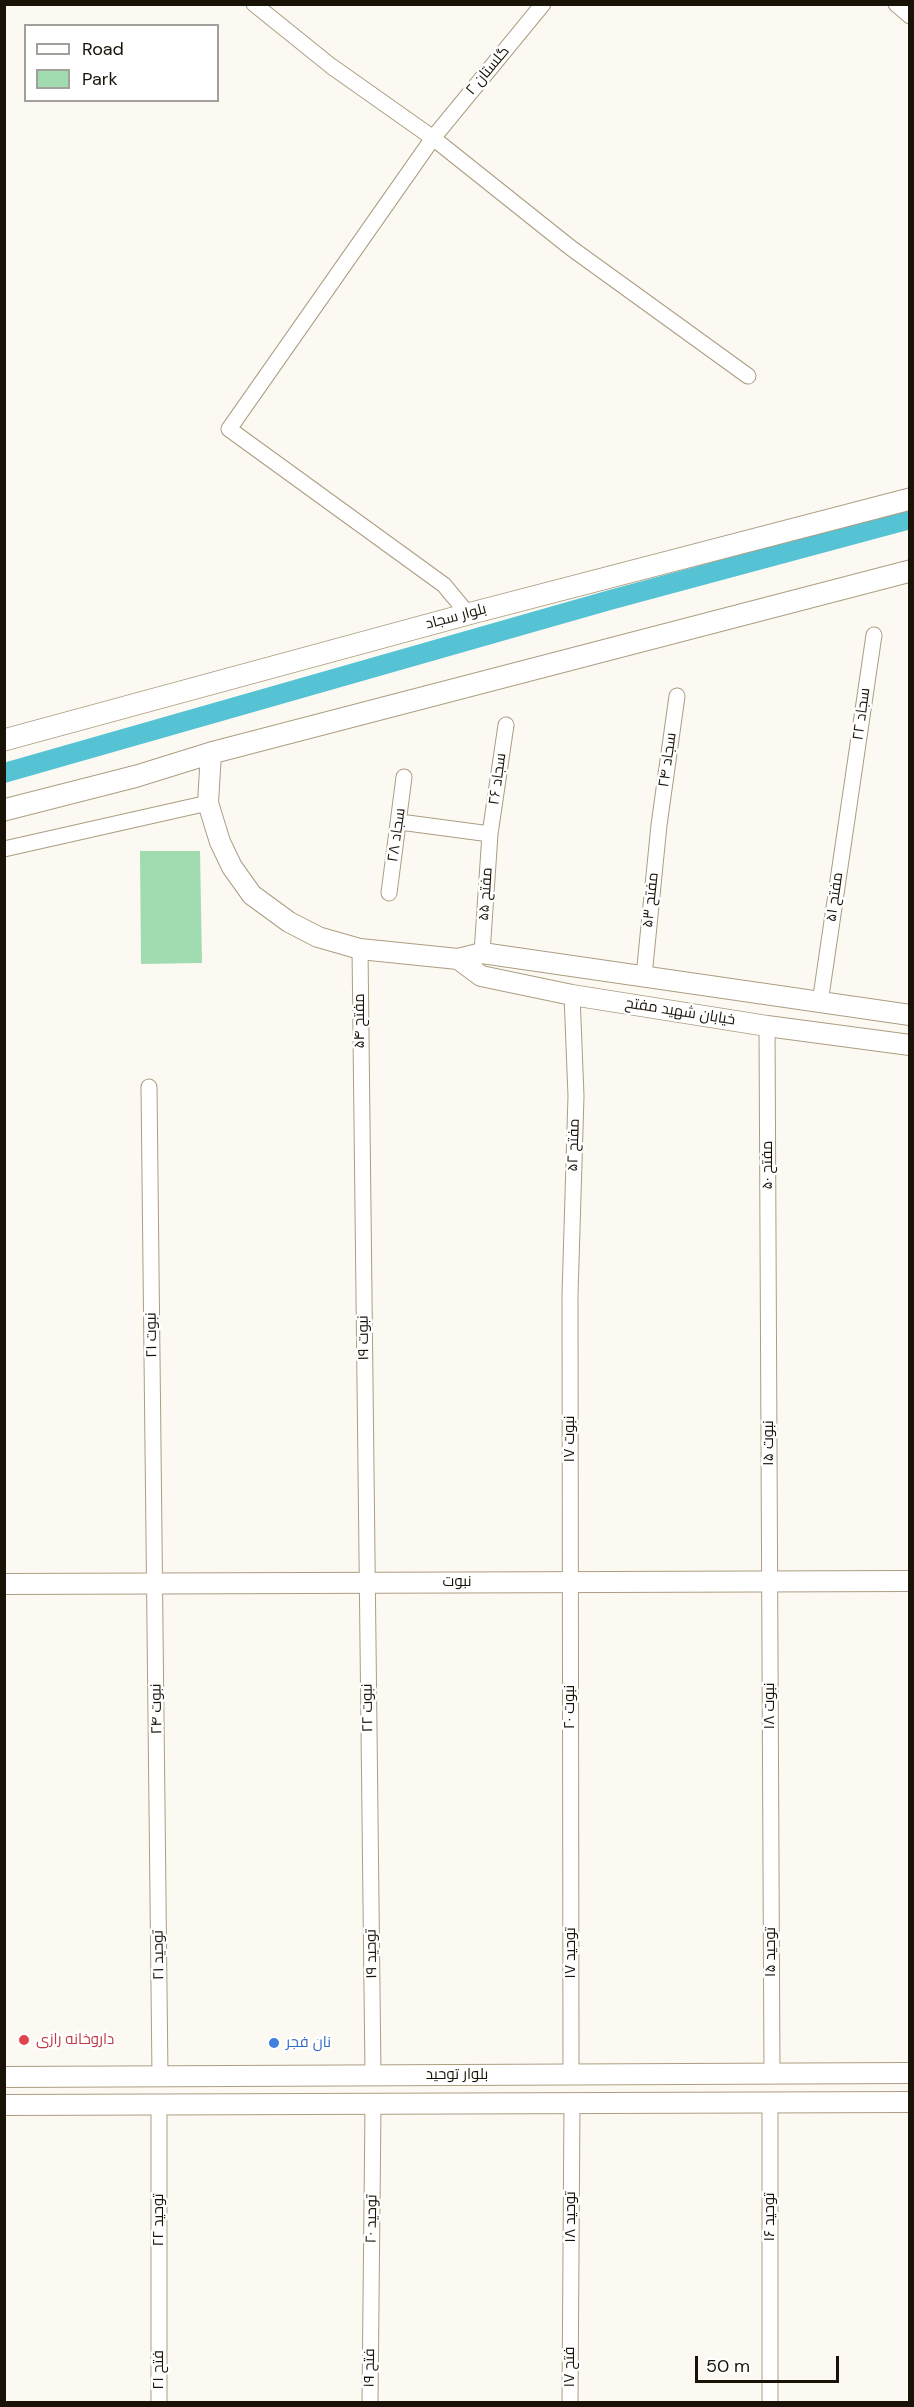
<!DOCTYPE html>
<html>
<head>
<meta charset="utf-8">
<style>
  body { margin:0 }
  #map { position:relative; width:914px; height:2407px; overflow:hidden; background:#fcf9f3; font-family:"DM Sans",sans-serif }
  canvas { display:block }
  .frame { position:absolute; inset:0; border:6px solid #181207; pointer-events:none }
  .legend { position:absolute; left:24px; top:24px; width:195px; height:78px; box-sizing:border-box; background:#fff; border:2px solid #a3a09c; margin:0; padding:8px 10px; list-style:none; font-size:18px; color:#181207 }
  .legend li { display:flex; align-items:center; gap:12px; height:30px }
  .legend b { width:30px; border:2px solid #a3a09c }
  .scale { position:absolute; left:695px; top:2356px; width:144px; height:27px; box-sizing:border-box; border:3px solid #181207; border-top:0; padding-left:8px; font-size:18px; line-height:21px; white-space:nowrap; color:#181207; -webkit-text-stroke:4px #fff; paint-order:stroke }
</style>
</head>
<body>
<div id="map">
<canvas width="914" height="2407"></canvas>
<div class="frame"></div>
<ul class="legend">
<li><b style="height:8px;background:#fff"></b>Road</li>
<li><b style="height:16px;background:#a0dcb0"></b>Park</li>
</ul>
<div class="scale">50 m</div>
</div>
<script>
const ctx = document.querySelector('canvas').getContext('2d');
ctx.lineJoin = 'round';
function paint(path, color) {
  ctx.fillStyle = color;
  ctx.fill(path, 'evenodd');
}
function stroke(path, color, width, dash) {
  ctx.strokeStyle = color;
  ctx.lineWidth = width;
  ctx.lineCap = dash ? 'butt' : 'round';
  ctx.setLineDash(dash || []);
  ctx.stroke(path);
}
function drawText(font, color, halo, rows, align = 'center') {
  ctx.font = font + ' "DM Sans",Cairo,sans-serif';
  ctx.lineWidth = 5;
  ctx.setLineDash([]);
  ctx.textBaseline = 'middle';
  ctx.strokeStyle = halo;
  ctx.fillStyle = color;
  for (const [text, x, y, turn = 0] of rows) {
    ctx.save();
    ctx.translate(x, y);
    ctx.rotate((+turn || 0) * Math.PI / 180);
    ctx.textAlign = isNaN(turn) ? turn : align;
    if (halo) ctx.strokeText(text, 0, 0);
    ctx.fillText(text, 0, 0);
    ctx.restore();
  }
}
const green = new Path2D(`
  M 140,851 L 200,851 L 202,963 L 141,964 Z`);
const canal = new Path2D(`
  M 4,773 L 610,600 L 910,519`);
const minor = new Path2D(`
  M 254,4 L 331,66 L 433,138 L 571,248 L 748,376
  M 896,4 L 910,16
  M 468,614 L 444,585 L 229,429 L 433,138 L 543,4
  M 400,822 L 490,834
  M 4,849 L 208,803
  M 389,893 L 404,777
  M 360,949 L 373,2075
  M 482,953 L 490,834 L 506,725
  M 644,976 L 659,825 L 677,696
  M 820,1003 L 874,635
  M 767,1026 L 772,2073
  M 149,1087 L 160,2077
  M 571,2075 L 570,1295 L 576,1096 L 572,995
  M 770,2102 L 770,2402
  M 159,2104 L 159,2402
  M 370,2402 L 373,2104
  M 570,2402 L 572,2103`);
const tertiary = new Path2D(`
  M 211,753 L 208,803 L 220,842 L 232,867 L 252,895 L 289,922 L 318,937 L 360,949 L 458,959 L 482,953 L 910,1015
  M 458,959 L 481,976 L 572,995 L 767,1026 L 910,1045
  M 4,1584 L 910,1581
  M 4,2077 L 910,2073
  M 4,2105 L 910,2102`);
const secondary = new Path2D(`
  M 4,740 L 468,614 L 910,499
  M 4,810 L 137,776 L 211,753 L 910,571`);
const markers = [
  [24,2040,6,"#e0444e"],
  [274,2043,6,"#3f7fe0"]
];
const streetNames = [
  ["گلستان ۲",488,71,-50],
  ["بلوار سجاد",456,617,-15],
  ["سجاد ۲۲",862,714,-82],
  ["سجاد ۲۴",668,760,-82],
  ["سجاد ۲۶",498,779,-82],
  ["سجاد ۲۸",397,835,-82],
  ["مفتح ۵۵",486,894,-86],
  ["مفتح ۵۱",835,897,-82],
  ["مفتح ۵۳",651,900,-84],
  ["خیابان شهید مفتح",680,1012,9],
  ["مفتح ۵۴",360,1021,-90],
  ["مفتح ۵۲",574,1145,-88],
  ["مفتح ۵۰",768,1165,-90],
  ["نبوت ۲۱",152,1335,-91],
  ["نبوت ۱۹",364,1338,-91],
  ["نبوت ۱۷",570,1439,-90],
  ["نبوت ۱۵",769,1443,-90],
  ["نبوت",457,1582],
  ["نبوت ۱۸",770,1706,-90],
  ["نبوت ۲۰",570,1707,-90],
  ["نبوت ۲۲",368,1708,-91],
  ["نبوت ۲۴",157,1709,-91],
  ["توحید ۱۵",771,1952,-90],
  ["توحید ۱۷",571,1953,-90],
  ["توحید ۱۹",372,1954,-91],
  ["توحید ۲۱",159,1955,-91],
  ["بلوار توحید",457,2075],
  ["توحید ۱۸",571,2217,-90],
  ["توحید ۱۶",770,2217,-90],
  ["توحید ۲۰",372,2219,-89],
  ["توحید ۲۲",159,2220,-90],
  ["فتح ۱۷",570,2367,-90],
  ["فتح ۱۹",370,2368,-89],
  ["فتح ۲۱",159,2370,-90]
];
const healthNames = [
  ["داروخانه رازی",36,2040]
];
const shopNames = [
  ["نان فجر",286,2043]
];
paint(green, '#a0dcb0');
stroke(canal, '#56c3d5', 20);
stroke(minor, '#ad9d81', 17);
stroke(tertiary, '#ad9d81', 22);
stroke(secondary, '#ad9d81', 23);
stroke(minor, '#fff', 15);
stroke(tertiary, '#fff', 20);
stroke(secondary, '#fff', 21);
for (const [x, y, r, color] of markers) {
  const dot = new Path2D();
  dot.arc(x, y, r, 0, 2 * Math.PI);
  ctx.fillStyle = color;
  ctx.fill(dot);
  stroke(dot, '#fff', 2);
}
drawText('15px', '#181207', '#fff', streetNames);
drawText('15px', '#be3a42', '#fff', healthNames, 'left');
drawText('15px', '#366cbe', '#fff', shopNames, 'left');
</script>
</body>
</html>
